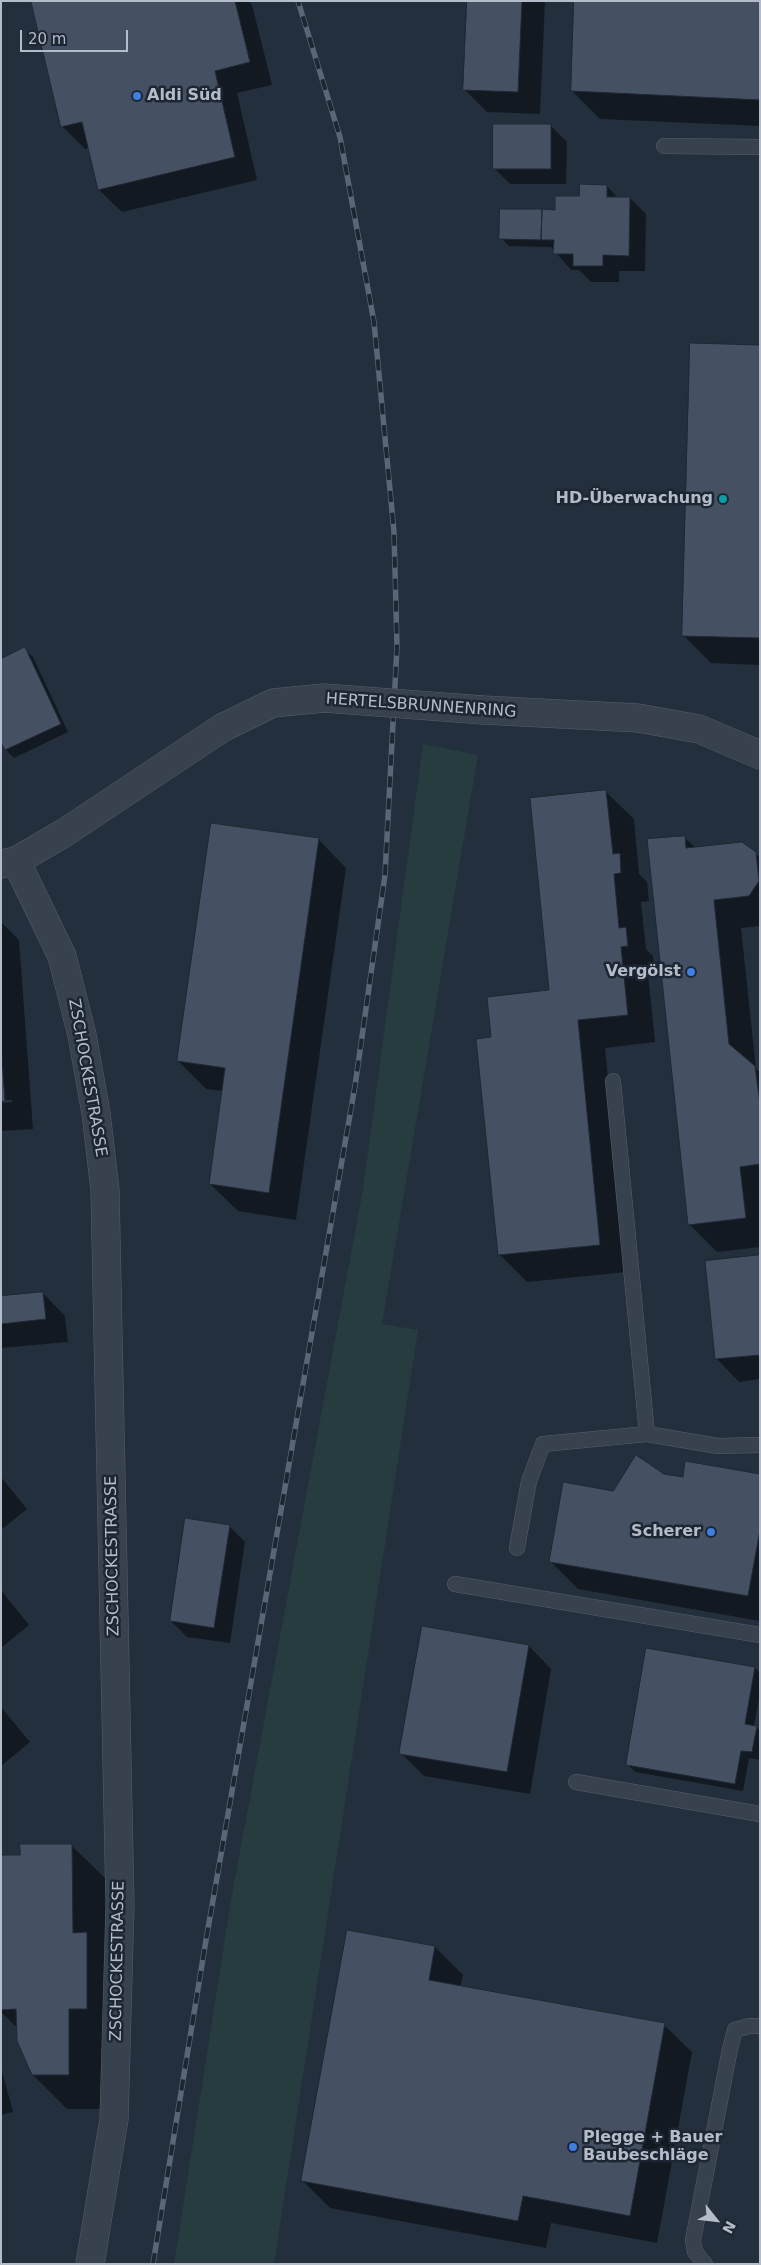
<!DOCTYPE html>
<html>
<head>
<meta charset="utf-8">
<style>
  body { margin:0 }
  #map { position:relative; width:761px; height:2265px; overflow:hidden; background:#242f3e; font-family:"DejaVu Sans",sans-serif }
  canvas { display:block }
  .frame { position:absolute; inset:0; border:2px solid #b4bcc9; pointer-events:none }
  .north { position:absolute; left:691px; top:2195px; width:50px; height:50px; -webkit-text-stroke:4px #1d2633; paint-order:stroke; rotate:119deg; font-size:14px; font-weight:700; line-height:20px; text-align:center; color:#b4bcc9 }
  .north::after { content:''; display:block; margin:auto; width:18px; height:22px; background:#b4bcc9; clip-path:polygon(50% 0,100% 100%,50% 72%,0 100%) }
  .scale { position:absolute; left:20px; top:30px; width:108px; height:22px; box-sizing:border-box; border:2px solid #b4bcc9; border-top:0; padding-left:6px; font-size:15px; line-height:18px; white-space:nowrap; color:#b4bcc9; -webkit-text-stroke:4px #1d2633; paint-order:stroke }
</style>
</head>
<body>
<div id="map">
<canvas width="761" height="2265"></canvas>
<div class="frame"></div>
<div class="north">N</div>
<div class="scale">20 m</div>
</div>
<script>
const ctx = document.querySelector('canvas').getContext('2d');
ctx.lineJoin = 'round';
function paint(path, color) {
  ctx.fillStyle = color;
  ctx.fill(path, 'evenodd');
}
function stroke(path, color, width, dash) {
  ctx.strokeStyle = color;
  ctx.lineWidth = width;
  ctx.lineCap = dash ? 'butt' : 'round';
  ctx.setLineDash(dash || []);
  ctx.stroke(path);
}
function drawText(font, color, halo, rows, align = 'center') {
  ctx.font = font + ' "DejaVu Sans",sans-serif';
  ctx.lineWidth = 5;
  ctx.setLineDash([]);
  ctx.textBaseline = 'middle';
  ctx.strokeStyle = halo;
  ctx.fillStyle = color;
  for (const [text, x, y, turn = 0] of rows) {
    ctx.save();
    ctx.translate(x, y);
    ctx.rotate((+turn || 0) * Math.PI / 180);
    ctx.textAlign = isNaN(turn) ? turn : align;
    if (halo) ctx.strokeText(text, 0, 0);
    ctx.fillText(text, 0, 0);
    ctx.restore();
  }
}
const green = new Path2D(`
  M 423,744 L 478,755 L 382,1324 L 418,1330 L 274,2264 L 174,2264 L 231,1900 L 363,1189 Z`);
const shadow = new Path2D(`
  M 32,1 L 249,1 L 252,5 L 272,85 L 237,93 L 257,180 L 122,212 L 99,190 L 89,148 L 85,149 L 62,126 Z
  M 468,1 L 545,1 L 540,114 L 487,112 L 464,89 Z
  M 760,1 L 760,126 L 600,119 L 572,91 Z
  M 551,126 L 567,142 L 566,184 L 510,184 L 494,168 Z
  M 607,186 L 618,198 L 630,198 L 646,214 L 645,271 L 619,271 L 619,282 L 591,282 L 579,270 L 571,270 L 551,247 L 509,246 L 501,238 Z
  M 760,346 L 760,665 L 711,663 L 684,636 Z
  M 25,649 L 33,657 L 68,732 L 14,758 L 6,750 Z
  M 606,792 L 634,819 L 639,874 L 647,882 L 649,901 L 641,902 L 646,949 L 653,956 L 655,974 L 648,974 L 655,1042 L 605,1048 L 627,1272 L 527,1282 L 499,1254 L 492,1038 L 551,991 Z
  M 684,837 L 696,848 L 755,853 L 760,858 L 760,926 L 741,928 L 756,1069 L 760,1073 L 760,1247 L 717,1252 L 689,1224 Z
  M 319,840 L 346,868 L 296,1220 L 238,1211 L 210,1184 L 223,1091 L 206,1089 L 178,1061 Z
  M 1,922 L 19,940 L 33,1129 L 1,1131 L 1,1103 L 12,1102 L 12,1100 L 1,1100 Z
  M 760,1257 L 760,1379 L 739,1382 L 717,1359 Z
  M 43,1293 L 65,1316 L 68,1342 L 1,1348 L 1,1297 Z
  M 664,1475 L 684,1478 L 760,1476 L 760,1621 L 578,1589 L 550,1561 L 614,1492 Z
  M 1,1477 L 27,1509 L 1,1530 Z
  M 229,1526 L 245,1542 L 230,1643 L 187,1637 L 171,1621 Z
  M 1,1590 L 29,1625 L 1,1648 Z
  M 529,1646 L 551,1669 L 530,1794 L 424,1776 L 401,1753 Z
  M 755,1668 L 760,1673 L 760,1694 L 754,1726 L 760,1730 L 760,1760 L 749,1758 L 743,1791 L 635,1772 L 627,1764 Z
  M 1,1707 L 30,1742 L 1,1766 Z
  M 71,1845 L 106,1879 L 106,1954 L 120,2042 L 102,2043 L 103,2109 L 67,2109 L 33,2075 L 18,2029 L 1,2012 L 1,1856 L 22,1856 Z
  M 348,1931 L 435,1947 L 463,1975 L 460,1987 L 664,2025 L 692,2052 L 657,2243 L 551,2223 L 546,2248 L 330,2208 L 302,2180 Z
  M 1,2067 L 13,2112 L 1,2115 Z`);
const building = new Path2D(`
  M 31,1 L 235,1 L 250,62 L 215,71 L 235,157 L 98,190 L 82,122 L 61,127 Z
  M 467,1 L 522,1 L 518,92 L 463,90 Z
  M 574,1 L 760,1 L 760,100 L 571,91 Z
  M 493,124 L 551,124 L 551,169 L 493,169 Z
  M 580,184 L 607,185 L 607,197 L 630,197 L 629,256 L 603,255 L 603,266 L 573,266 L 573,254 L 553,254 L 554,240 L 541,240 L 542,209 L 555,210 L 555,196 L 579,196 Z
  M 500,209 L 542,209 L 541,240 L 499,239 Z
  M 690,343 L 760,345 L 760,638 L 682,636 Z
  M 25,647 L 61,724 L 5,750 L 1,743 L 1,659 Z
  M 606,790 L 613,854 L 620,853 L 621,873 L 614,874 L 619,928 L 626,927 L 628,946 L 621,947 L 628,1015 L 578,1020 L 600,1245 L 498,1255 L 476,1039 L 491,1037 L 487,997 L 549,990 L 530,798 Z
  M 211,823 L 319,838 L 269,1193 L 209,1184 L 225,1068 L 177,1061 Z
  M 685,836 L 686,848 L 742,842 L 756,852 L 759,881 L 749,896 L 714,900 L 729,1044 L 755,1066 L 760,1104 L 760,1164 L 740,1167 L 746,1218 L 688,1225 L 647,839 Z
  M 1,1045 L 5,1101 L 1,1102 Z
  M 760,1255 L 760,1355 L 715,1359 L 705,1261 Z
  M 43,1292 L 46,1319 L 1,1324 L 1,1296 Z
  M 636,1455 L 664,1474 L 683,1477 L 685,1461 L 760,1474 L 760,1530 L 748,1596 L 549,1562 L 563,1482 L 613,1491 Z
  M 185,1518 L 230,1525 L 214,1628 L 170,1621 Z
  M 422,1626 L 529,1645 L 507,1772 L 399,1754 Z
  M 646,1648 L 755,1667 L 745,1724 L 757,1726 L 752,1752 L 741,1751 L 735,1784 L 626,1765 Z
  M 20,1844 L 72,1844 L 73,1933 L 87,1932 L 87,2009 L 69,2009 L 69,2075 L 32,2075 L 17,2041 L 16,2009 L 1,2010 L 1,1855 L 20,1855 Z
  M 347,1930 L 435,1946 L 429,1980 L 665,2023 L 630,2216 L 523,2196 L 518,2221 L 301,2181 Z`);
const lane = new Path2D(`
  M 664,146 L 760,147
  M 647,1434 L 718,1446 L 760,1445
  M 517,1548 L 529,1481 L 543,1444 L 647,1434 L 613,1081
  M 455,1584 L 760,1635
  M 576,1782 L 760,1814
  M 705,2264 L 695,2252 L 693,2240 L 730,2049 L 735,2030 L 749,2026 L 760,2026`);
const street = new Path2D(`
  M 483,710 L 638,718 L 699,729 L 760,755
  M 16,861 L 62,956 L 82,1035 L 96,1113 L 105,1190 L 120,1905 L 114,2119 L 90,2264
  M 1,864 L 16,861 L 64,833 L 222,728 L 273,703 L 324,698`);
const rail = new Path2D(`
  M 153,2264 L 205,1946 L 355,1086 L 385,875 L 397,647 L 394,532 L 374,322 L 340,137 L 298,1`);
const streetBridge = new Path2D(`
  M 324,698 L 483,710`);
const markers = [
  [137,96,5,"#3f7fe0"],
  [723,499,5,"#0f9aa8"],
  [691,972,5,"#3f7fe0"],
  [711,1532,5,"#3f7fe0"],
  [573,2147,5,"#3f7fe0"]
];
const poiNames = [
  ["Aldi Süd",147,96,"left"],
  ["HD-Überwachung",713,499],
  ["Vergölst",681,972],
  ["Scherer",701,1532],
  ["Plegge + Bauer",583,2138,"left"],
  ["Baubeschläge",583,2156,"left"]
];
const streetNames = [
  ["HERTELSBRUNNENRING",421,706,4],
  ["ZSCHOCKESTRASSE",87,1078,80],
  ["ZSCHOCKESTRASSE",113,1556,-91],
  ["ZSCHOCKESTRASSE",118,1961,-89]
];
paint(green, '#263c3f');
paint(shadow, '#0007');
paint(building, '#455162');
stroke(building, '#1f2835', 1);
stroke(lane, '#565f6c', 16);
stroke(street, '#565f6c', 29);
stroke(lane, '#38414e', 15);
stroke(street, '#38414e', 28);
stroke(rail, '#5a6575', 5.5);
stroke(rail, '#1d2633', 4, [11]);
stroke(streetBridge, '#565f6c', 29, []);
stroke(streetBridge, '#38414e', 28);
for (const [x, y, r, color] of markers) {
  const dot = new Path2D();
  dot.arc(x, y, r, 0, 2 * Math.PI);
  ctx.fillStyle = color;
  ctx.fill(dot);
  stroke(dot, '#1d2633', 2);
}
drawText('bold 16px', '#b4bcc9', '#1d2633', poiNames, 'right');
drawText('16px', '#b4bcc9', '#1d2633', streetNames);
</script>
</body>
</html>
